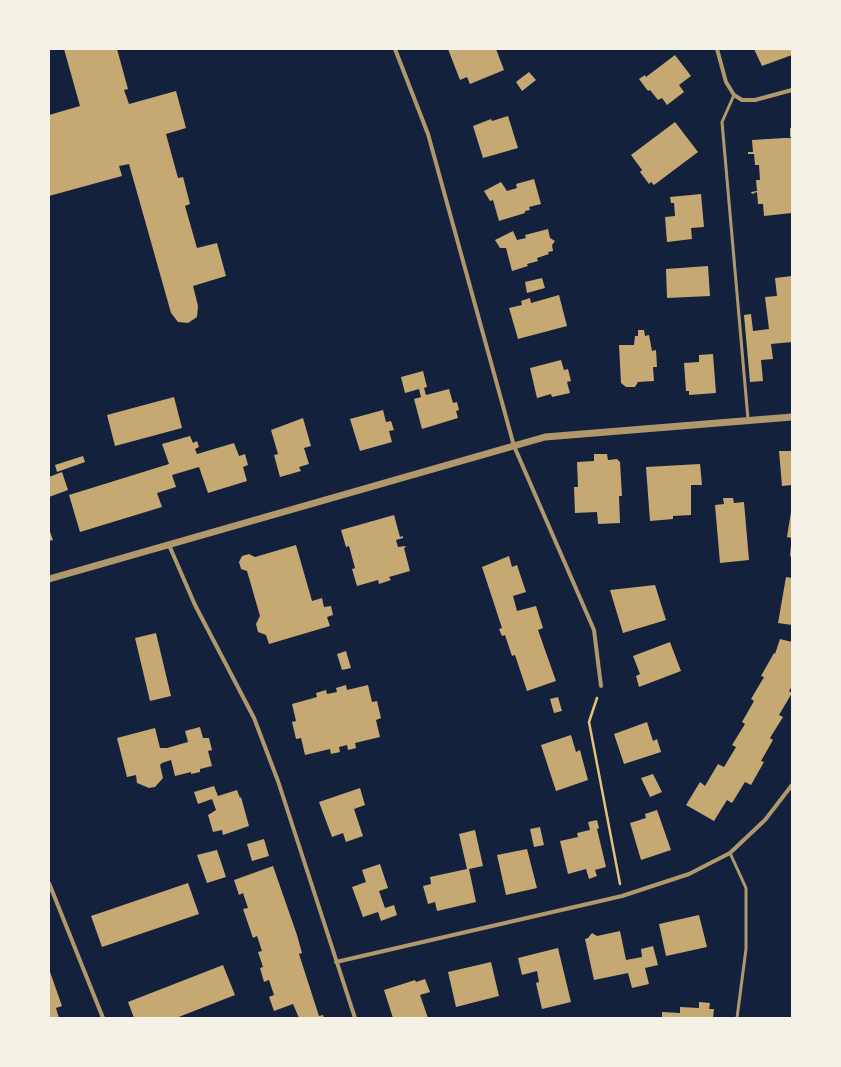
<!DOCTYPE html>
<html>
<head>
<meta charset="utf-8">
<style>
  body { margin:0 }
  #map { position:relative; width:841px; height:1067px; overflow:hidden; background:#14213d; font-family:"PT Sans Narrow",sans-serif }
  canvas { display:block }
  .frame { position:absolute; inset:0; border:50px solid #f6f1e7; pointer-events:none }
</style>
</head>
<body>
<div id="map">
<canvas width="841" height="1067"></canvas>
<div class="frame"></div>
</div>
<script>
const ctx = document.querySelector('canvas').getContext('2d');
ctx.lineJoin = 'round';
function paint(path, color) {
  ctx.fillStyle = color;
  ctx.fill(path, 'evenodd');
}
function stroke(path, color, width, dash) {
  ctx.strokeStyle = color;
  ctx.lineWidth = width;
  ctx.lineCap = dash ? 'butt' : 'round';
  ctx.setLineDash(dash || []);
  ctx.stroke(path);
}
const building = new Path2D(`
  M 64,49 L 117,49 L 128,89 L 124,90 L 129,104 L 176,91 L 186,128 L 166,134 L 178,178 L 183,177 L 190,204 L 185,206 L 197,248 L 217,243 L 226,276 L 193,286 L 198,306 L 197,317 L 188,323 L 178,322 L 171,313 L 129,164 L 119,166 L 122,176 L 49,196 L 49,115 L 80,106 Z
  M 448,49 L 496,49 L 504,70 L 470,84 L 467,77 L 460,80 Z
  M 754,49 L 792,49 L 792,55 L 762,66 Z
  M 675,55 L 691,76 L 679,85 L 684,92 L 667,105 L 662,98 L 658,100 L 650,90 L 648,91 L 639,79 L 645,75 L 646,77 Z
  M 529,72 L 536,80 L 522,91 L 516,82 Z
  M 508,116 L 518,148 L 483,158 L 473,126 L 491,119 L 492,121 Z
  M 675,122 L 698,152 L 654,185 L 651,182 L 649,184 L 640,172 L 642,170 L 631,155 Z
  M 790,128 L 792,128 L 792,137 L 790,137 Z
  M 784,138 L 792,138 L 792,213 L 764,216 L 763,204 L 758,204 L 757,192 L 752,194 L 751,192 L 757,191 L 756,180 L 760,180 L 759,165 L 755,165 L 754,154 L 748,154 L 748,152 L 753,152 L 752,140 Z
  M 534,179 L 541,204 L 529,207 L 530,210 L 525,211 L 525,213 L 499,221 L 493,200 L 490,201 L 484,191 L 501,182 L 507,191 L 517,188 L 516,184 Z
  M 701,194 L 704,227 L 691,228 L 692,239 L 667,242 L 665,217 L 675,216 L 674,203 L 671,203 L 670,197 Z
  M 548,229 L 550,238 L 555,241 L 552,245 L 553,251 L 548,252 L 549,254 L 537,258 L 538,261 L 527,264 L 528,266 L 512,271 L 506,248 L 500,248 L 495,240 L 513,231 L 517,240 L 526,238 L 525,235 Z
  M 708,266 L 710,296 L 667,298 L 666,269 Z
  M 792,276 L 792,342 L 771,344 L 773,359 L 761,360 L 763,381 L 750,382 L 744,315 L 751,314 L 753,331 L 769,329 L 765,297 L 777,296 L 775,278 Z
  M 542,278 L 545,288 L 527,293 L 525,282 Z
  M 559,295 L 567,326 L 518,339 L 509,308 L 522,305 L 521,301 L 530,298 L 531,303 Z
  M 638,330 L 644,330 L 645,336 L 649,335 L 652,351 L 656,350 L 657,367 L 653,367 L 654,381 L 638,382 L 635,387 L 626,387 L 621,383 L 619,345 L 634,345 L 635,336 L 638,336 Z
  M 713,354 L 716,393 L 689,395 L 689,391 L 686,391 L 684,363 L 699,362 L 699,355 Z
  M 561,360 L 564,370 L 568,369 L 571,381 L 567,382 L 570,393 L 552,397 L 551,394 L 537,398 L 530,368 Z
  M 423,371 L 427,387 L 424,388 L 426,395 L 449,389 L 453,403 L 457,402 L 459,410 L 456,411 L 458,418 L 422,429 L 414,399 L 421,397 L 419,389 L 405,393 L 401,377 Z
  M 174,397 L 182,428 L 115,446 L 107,415 Z
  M 383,410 L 386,422 L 391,421 L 394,430 L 389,431 L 392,442 L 360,451 L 350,419 Z
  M 303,418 L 311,446 L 304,448 L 309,464 L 299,467 L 301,471 L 280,477 L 274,455 L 278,454 L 271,430 Z
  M 190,436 L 193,443 L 197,441 L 199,447 L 195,449 L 197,454 L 234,443 L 239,456 L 245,454 L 248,465 L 243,467 L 247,481 L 208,493 L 199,467 L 172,475 L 176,487 L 157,493 L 162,507 L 80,532 L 69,495 L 169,464 L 162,444 Z
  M 779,451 L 792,451 L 792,485 L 782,486 Z
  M 594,454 L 607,454 L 608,460 L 617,459 L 620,462 L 622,496 L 619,496 L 620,523 L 598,524 L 597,512 L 575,513 L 574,487 L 578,487 L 577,462 L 594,461 Z
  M 83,456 L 85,462 L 57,472 L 55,465 Z
  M 700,464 L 702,485 L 691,485 L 691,515 L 673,516 L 673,519 L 650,521 L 646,467 Z
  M 62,472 L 68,490 L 49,497 L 49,477 Z
  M 723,498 L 733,498 L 734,503 L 744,502 L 749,560 L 720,563 L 715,505 L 724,504 Z
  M 791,512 L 792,513 L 792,538 L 787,537 Z
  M 394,515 L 400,537 L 403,536 L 403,538 L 396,540 L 398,547 L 405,546 L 406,547 L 404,548 L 410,571 L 389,577 L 391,580 L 379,584 L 378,580 L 357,586 L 352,569 L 355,568 L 349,546 L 346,547 L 341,530 Z
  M 49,529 L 53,540 L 49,541 Z
  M 296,545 L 312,601 L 322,598 L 324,607 L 331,606 L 333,615 L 327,617 L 330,626 L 269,644 L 266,635 L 258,632 L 256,624 L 260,616 L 247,571 L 241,569 L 239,562 L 242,556 L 249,554 L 255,557 Z
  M 791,545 L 792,546 L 792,557 L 790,556 Z
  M 509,556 L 512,567 L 517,565 L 526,592 L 513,596 L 517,611 L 536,606 L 543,628 L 538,630 L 556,681 L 527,691 L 515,655 L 512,656 L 505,635 L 502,636 L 499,629 L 502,628 L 482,567 Z
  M 786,577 L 792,578 L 792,625 L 778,623 Z
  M 655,585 L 666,620 L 623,633 L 610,590 Z
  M 156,633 L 171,696 L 150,701 L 135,638 Z
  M 780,639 L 792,642 L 792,686 L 789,691 L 792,693 L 779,715 L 783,717 L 770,738 L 773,740 L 761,761 L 764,762 L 751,785 L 745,782 L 732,803 L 727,800 L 714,821 L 686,805 L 700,782 L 705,786 L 718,764 L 724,767 L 736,747 L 732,745 L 745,724 L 742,722 L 754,701 L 751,699 L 764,677 L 761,676 L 774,653 L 775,654 Z
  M 670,642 L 681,671 L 639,687 L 636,676 L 640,674 L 633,656 Z
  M 346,651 L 351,668 L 342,670 L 337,654 Z
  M 346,685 L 347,690 L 368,685 L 372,702 L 377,701 L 381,718 L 376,720 L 380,737 L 355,743 L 356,748 L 348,750 L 347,745 L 339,747 L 340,752 L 331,754 L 330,749 L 305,755 L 301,738 L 296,739 L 292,722 L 296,721 L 292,704 L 317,697 L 316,693 L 326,690 L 327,694 L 337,692 L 336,688 Z
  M 558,697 L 562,711 L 554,713 L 550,699 Z
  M 647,722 L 653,741 L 657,739 L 661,752 L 624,764 L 614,734 Z
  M 200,727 L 203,738 L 209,738 L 212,750 L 208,751 L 212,766 L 200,769 L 200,772 L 191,774 L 191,772 L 175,776 L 171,760 L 162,763 L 160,765 L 163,778 L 155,787 L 149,788 L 137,783 L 136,775 L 127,777 L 117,738 L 155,728 L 160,748 L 167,748 L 188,742 L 185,731 Z
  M 571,735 L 576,752 L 580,750 L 588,780 L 556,791 L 541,745 Z
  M 653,774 L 662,792 L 650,797 L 641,778 Z
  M 214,786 L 218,796 L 237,790 L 240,798 L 241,797 L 249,826 L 223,835 L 222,830 L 213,832 L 208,815 L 216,810 L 212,799 L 198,804 L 194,792 Z
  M 360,788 L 365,805 L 354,809 L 363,836 L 346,842 L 343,833 L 332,837 L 319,802 Z
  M 657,810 L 671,850 L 641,860 L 630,823 L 646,818 L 645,814 Z
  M 597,820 L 599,828 L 597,829 L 606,867 L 595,870 L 597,876 L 589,879 L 586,869 L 568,874 L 560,841 L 578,837 L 577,833 L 590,830 L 588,822 Z
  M 540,827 L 544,845 L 534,847 L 530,829 Z
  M 475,830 L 483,866 L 469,869 L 476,902 L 437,911 L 435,902 L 428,904 L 423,886 L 431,884 L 430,877 L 467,869 L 459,834 Z
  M 264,839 L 269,856 L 252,861 L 247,844 Z
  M 527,849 L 537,888 L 506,895 L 497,855 Z
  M 217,850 L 226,877 L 207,883 L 197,855 Z
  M 380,864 L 388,888 L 379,891 L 385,908 L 394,905 L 397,915 L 381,921 L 378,912 L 363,917 L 352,887 L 366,882 L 362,870 Z
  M 273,866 L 297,935 L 302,953 L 299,954 L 319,1016 L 323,1015 L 324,1018 L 299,1018 L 293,1004 L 274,1011 L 269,997 L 274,995 L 269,980 L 264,982 L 260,968 L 263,967 L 258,952 L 262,951 L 257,936 L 253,938 L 243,909 L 248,908 L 243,893 L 239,895 L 234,880 Z
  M 188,883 L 199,914 L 102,947 L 91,916 Z
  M 699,915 L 707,947 L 666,956 L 659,924 Z
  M 620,931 L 626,960 L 642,957 L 641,949 L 653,946 L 658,965 L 645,968 L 649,984 L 632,988 L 628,973 L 594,980 L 585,939 L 588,938 L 592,933 L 597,936 Z
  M 558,948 L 571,1002 L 542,1009 L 536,983 L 539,982 L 537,971 L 522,975 L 518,958 Z
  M 491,962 L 499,996 L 456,1007 L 448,972 Z
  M 223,965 L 235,995 L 176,1018 L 134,1018 L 128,1002 Z
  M 49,969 L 62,1006 L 56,1008 L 59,1018 L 49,1018 Z
  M 425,979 L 430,992 L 420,995 L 428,1018 L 393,1018 L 384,990 L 415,980 L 416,982 Z
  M 699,1002 L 710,1003 L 709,1009 L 714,1009 L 713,1018 L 662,1018 L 662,1012 L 680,1013 L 680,1007 L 699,1008 Z`);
const path = new Path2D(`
  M 597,698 L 589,722 L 620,884`);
const service = new Path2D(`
  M 734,95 L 722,122 L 748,419
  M 730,853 L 746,888 L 746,949 L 737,1018`);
const minor = new Path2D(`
  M 395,49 L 428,134 L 514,446 L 594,630 L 601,686
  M 717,49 L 726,82 L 734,95 L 742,100 L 755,100 L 792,90
  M 169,545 L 195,605 L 254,718 L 278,781 L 355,1018
  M 49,883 L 103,1018
  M 336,962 L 622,896 L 689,874 L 730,853 L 765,820 L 792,785`);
const tertiary = new Path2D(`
  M 49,579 L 545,437 L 792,417`);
paint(building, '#c6a872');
stroke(path, '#e5c07b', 2.5);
stroke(service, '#b1986c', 3);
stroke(minor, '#b1986c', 4);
stroke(tertiary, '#b1986c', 7);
</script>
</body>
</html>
